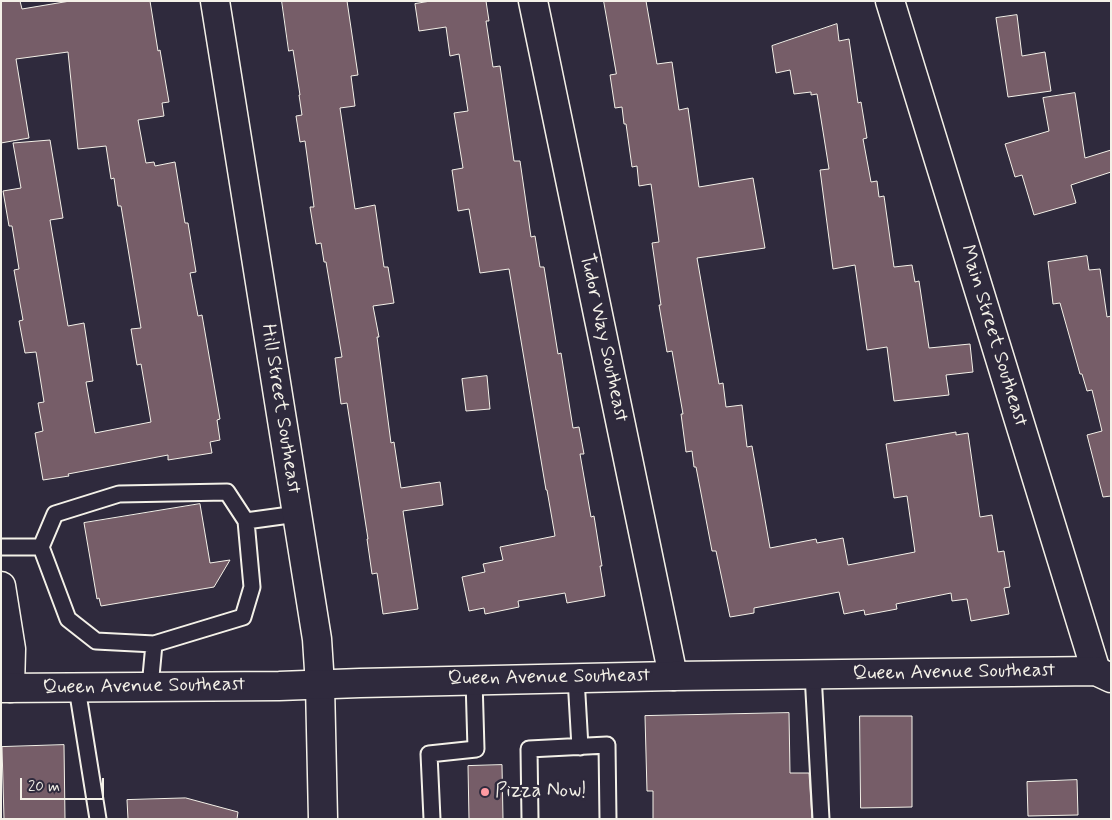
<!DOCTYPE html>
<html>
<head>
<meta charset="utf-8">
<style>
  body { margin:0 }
  #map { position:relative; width:1112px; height:820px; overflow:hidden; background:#2f2a3d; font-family:Mynerve,sans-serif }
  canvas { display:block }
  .frame { position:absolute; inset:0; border:2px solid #f4f1e8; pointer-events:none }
  .scale { position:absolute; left:20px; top:778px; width:84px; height:22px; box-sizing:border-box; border:2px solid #f4f1e8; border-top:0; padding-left:6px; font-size:15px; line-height:18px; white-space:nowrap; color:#f4f1e8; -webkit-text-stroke:4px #2f2a3d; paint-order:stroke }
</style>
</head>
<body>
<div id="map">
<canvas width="1112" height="820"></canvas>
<div class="frame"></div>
<div class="scale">20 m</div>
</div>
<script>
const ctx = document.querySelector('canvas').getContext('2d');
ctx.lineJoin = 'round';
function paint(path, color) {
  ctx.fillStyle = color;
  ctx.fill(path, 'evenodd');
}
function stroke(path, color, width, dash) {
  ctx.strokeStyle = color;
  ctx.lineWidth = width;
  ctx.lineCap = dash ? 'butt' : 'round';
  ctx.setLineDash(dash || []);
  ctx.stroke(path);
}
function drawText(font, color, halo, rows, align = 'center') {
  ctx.font = font + ' Mynerve,sans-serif';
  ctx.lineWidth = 5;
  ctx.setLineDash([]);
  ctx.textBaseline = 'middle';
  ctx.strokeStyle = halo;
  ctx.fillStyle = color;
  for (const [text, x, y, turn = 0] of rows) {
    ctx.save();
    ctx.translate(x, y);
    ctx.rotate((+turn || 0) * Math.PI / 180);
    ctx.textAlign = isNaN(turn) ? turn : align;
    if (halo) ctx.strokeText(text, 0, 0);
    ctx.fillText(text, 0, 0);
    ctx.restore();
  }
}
const building = new Path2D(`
  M 1,1 L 20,1 L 22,9 L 70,1 L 150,1 L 158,51 L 160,50 L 169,102 L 162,103 L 164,116 L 138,120 L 146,163 L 154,162 L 155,166 L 175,162 L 185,223 L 188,223 L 196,272 L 190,273 L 198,316 L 202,315 L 220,419 L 217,420 L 220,440 L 210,442 L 212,453 L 168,460 L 168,455 L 68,474 L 69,476 L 43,480 L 35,433 L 43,431 L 38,403 L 44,402 L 36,352 L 25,353 L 19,321 L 23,320 L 14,270 L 19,269 L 12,226 L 9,226 L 3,191 L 21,188 L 13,143 L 50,140 L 63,218 L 50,220 L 68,326 L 84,323 L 93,381 L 86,382 L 95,433 L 151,422 L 141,364 L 137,365 L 131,329 L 141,328 L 121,206 L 118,206 L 114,178 L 111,179 L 106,146 L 78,149 L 68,52 L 16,59 L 29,138 L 1,143 Z
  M 282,1 L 347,1 L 358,75 L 351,76 L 355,106 L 340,108 L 355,209 L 375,205 L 384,267 L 388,267 L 394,303 L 373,306 L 379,337 L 377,337 L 391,443 L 394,442 L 401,488 L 440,482 L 443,505 L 403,511 L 418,609 L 383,614 L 377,573 L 372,574 L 367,539 L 368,539 L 347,403 L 341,404 L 335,358 L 342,357 L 326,262 L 324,262 L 321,243 L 316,244 L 310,207 L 314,207 L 305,141 L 300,142 L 296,116 L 302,115 L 299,95 L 300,95 L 293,50 L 289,51 Z
  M 431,1 L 486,1 L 489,21 L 486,21 L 493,67 L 500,66 L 514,161 L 520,161 L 531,237 L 535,236 L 540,267 L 544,267 L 558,354 L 561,353 L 573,428 L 579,427 L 584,454 L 580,454 L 591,517 L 594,516 L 602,566 L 600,566 L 605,596 L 567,603 L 565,593 L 518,601 L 519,607 L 485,614 L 484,608 L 469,611 L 462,577 L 485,572 L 483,564 L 503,560 L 500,547 L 555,536 L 547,490 L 546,490 L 509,269 L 480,273 L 469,209 L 458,211 L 452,170 L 463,168 L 454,113 L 468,111 L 459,54 L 450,56 L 446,27 L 419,31 L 415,4 Z
  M 604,1 L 646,1 L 657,64 L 672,62 L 679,110 L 688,108 L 699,187 L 753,178 L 765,248 L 697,258 L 719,384 L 723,383 L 726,407 L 742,405 L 747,447 L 752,446 L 770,548 L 816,539 L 817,543 L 843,538 L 848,565 L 915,552 L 907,496 L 894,498 L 886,444 L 956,432 L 956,435 L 968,433 L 980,517 L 992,515 L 998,552 L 1004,551 L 1010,587 L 1004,588 L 1009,614 L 971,621 L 967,599 L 952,601 L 951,593 L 896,604 L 897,609 L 865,615 L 864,610 L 844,614 L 839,592 L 754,608 L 754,613 L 730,617 L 716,551 L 712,551 L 696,467 L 694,467 L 692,451 L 686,452 L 681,414 L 683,414 L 672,351 L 667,352 L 659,305 L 661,305 L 652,243 L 659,242 L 651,184 L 639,186 L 637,166 L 632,167 L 626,124 L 624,124 L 622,107 L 615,108 L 610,75 L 616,74 Z
  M 1017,15 L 1022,56 L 1045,52 L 1051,91 L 1008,97 L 996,18 Z
  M 837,24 L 839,41 L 849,39 L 858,103 L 861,102 L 867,138 L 863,139 L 871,182 L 877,181 L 879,197 L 884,196 L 894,267 L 912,265 L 915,282 L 919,281 L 929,348 L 970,344 L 973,372 L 946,375 L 949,395 L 894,401 L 887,347 L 867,350 L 855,265 L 833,269 L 820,170 L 829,169 L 817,94 L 811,95 L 811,92 L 794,94 L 790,70 L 776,73 L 772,46 Z
  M 1075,93 L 1085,158 L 1111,150 L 1111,172 L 1071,185 L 1076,203 L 1034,215 L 1022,175 L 1015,177 L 1005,144 L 1049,131 L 1043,98 Z
  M 1087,256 L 1089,270 L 1100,269 L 1107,317 L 1111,316 L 1111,496 L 1103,497 L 1087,435 L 1102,431 L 1092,390 L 1087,391 L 1082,374 L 1080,374 L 1060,303 L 1053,304 L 1048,262 Z
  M 487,376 L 490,409 L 466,411 L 462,379 Z
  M 200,504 L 210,563 L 230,560 L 214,587 L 101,606 L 99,598 L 97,599 L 84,523 Z
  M 789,713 L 790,773 L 809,773 L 812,819 L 653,819 L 653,791 L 647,791 L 645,716 Z
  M 860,716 L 912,716 L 912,807 L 861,808 Z
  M 64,745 L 65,819 L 4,819 L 2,747 Z
  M 502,765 L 503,819 L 469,819 L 468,766 Z
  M 1077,780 L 1078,815 L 1028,816 L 1027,782 Z
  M 186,798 L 238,812 L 237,819 L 128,819 L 127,800 Z`);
const service = new Path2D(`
  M 1,547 L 41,547 L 55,514 L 119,494 L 227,492 L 246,521 L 297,514
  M 41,547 L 68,619 L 96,641 L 154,644
  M 813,674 L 821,819
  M 576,678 L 580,747
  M 150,687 L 154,644 L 243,617 L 252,587 L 246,521
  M 77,688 L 98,819
  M 432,819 L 429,754 L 476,749 L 474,680
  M 530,819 L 529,749 L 607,745 L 608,819`);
const minor = new Path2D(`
  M 533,1 L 673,676
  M 890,1 L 1096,671
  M 1,586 L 11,649 L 10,688`);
const tertiary = new Path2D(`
  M 215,1 L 317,639 L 320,685 L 323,819`);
const secondary = new Path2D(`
  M 1,688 L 279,686 L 360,683 L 673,676 L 1096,671 L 1111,678`);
const markers = [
  [485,792,5,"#ff9aa2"]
];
const streetNames = [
  ["Main Street Southeast",993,336,73],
  ["Tudor Way Southeast",603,338,78],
  ["Hill Street Southeast",280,409,81],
  ["Queen Avenue Southeast",954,673,-1],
  ["Queen Avenue Southeast",549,678,-1],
  ["Queen Avenue Southeast",144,687,-1]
];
const poiNames = [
  ["Pizza Now!",495,792]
];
paint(building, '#765d68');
stroke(building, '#f4f1e8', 1);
stroke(service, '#f4f1e8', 19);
stroke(minor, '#f4f1e8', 31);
stroke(tertiary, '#f4f1e8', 31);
stroke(secondary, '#f4f1e8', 31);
stroke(service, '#2f2a3d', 15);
stroke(minor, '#2f2a3d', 28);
stroke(tertiary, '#2f2a3d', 28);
stroke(secondary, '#2f2a3d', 28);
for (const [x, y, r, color] of markers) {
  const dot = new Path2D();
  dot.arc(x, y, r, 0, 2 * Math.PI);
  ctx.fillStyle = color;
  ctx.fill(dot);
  stroke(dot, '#2f2a3d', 2);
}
drawText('20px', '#f4f1e8', '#2f2a3d', streetNames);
drawText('20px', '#f4f1e8', '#2f2a3d', poiNames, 'left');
</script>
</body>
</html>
